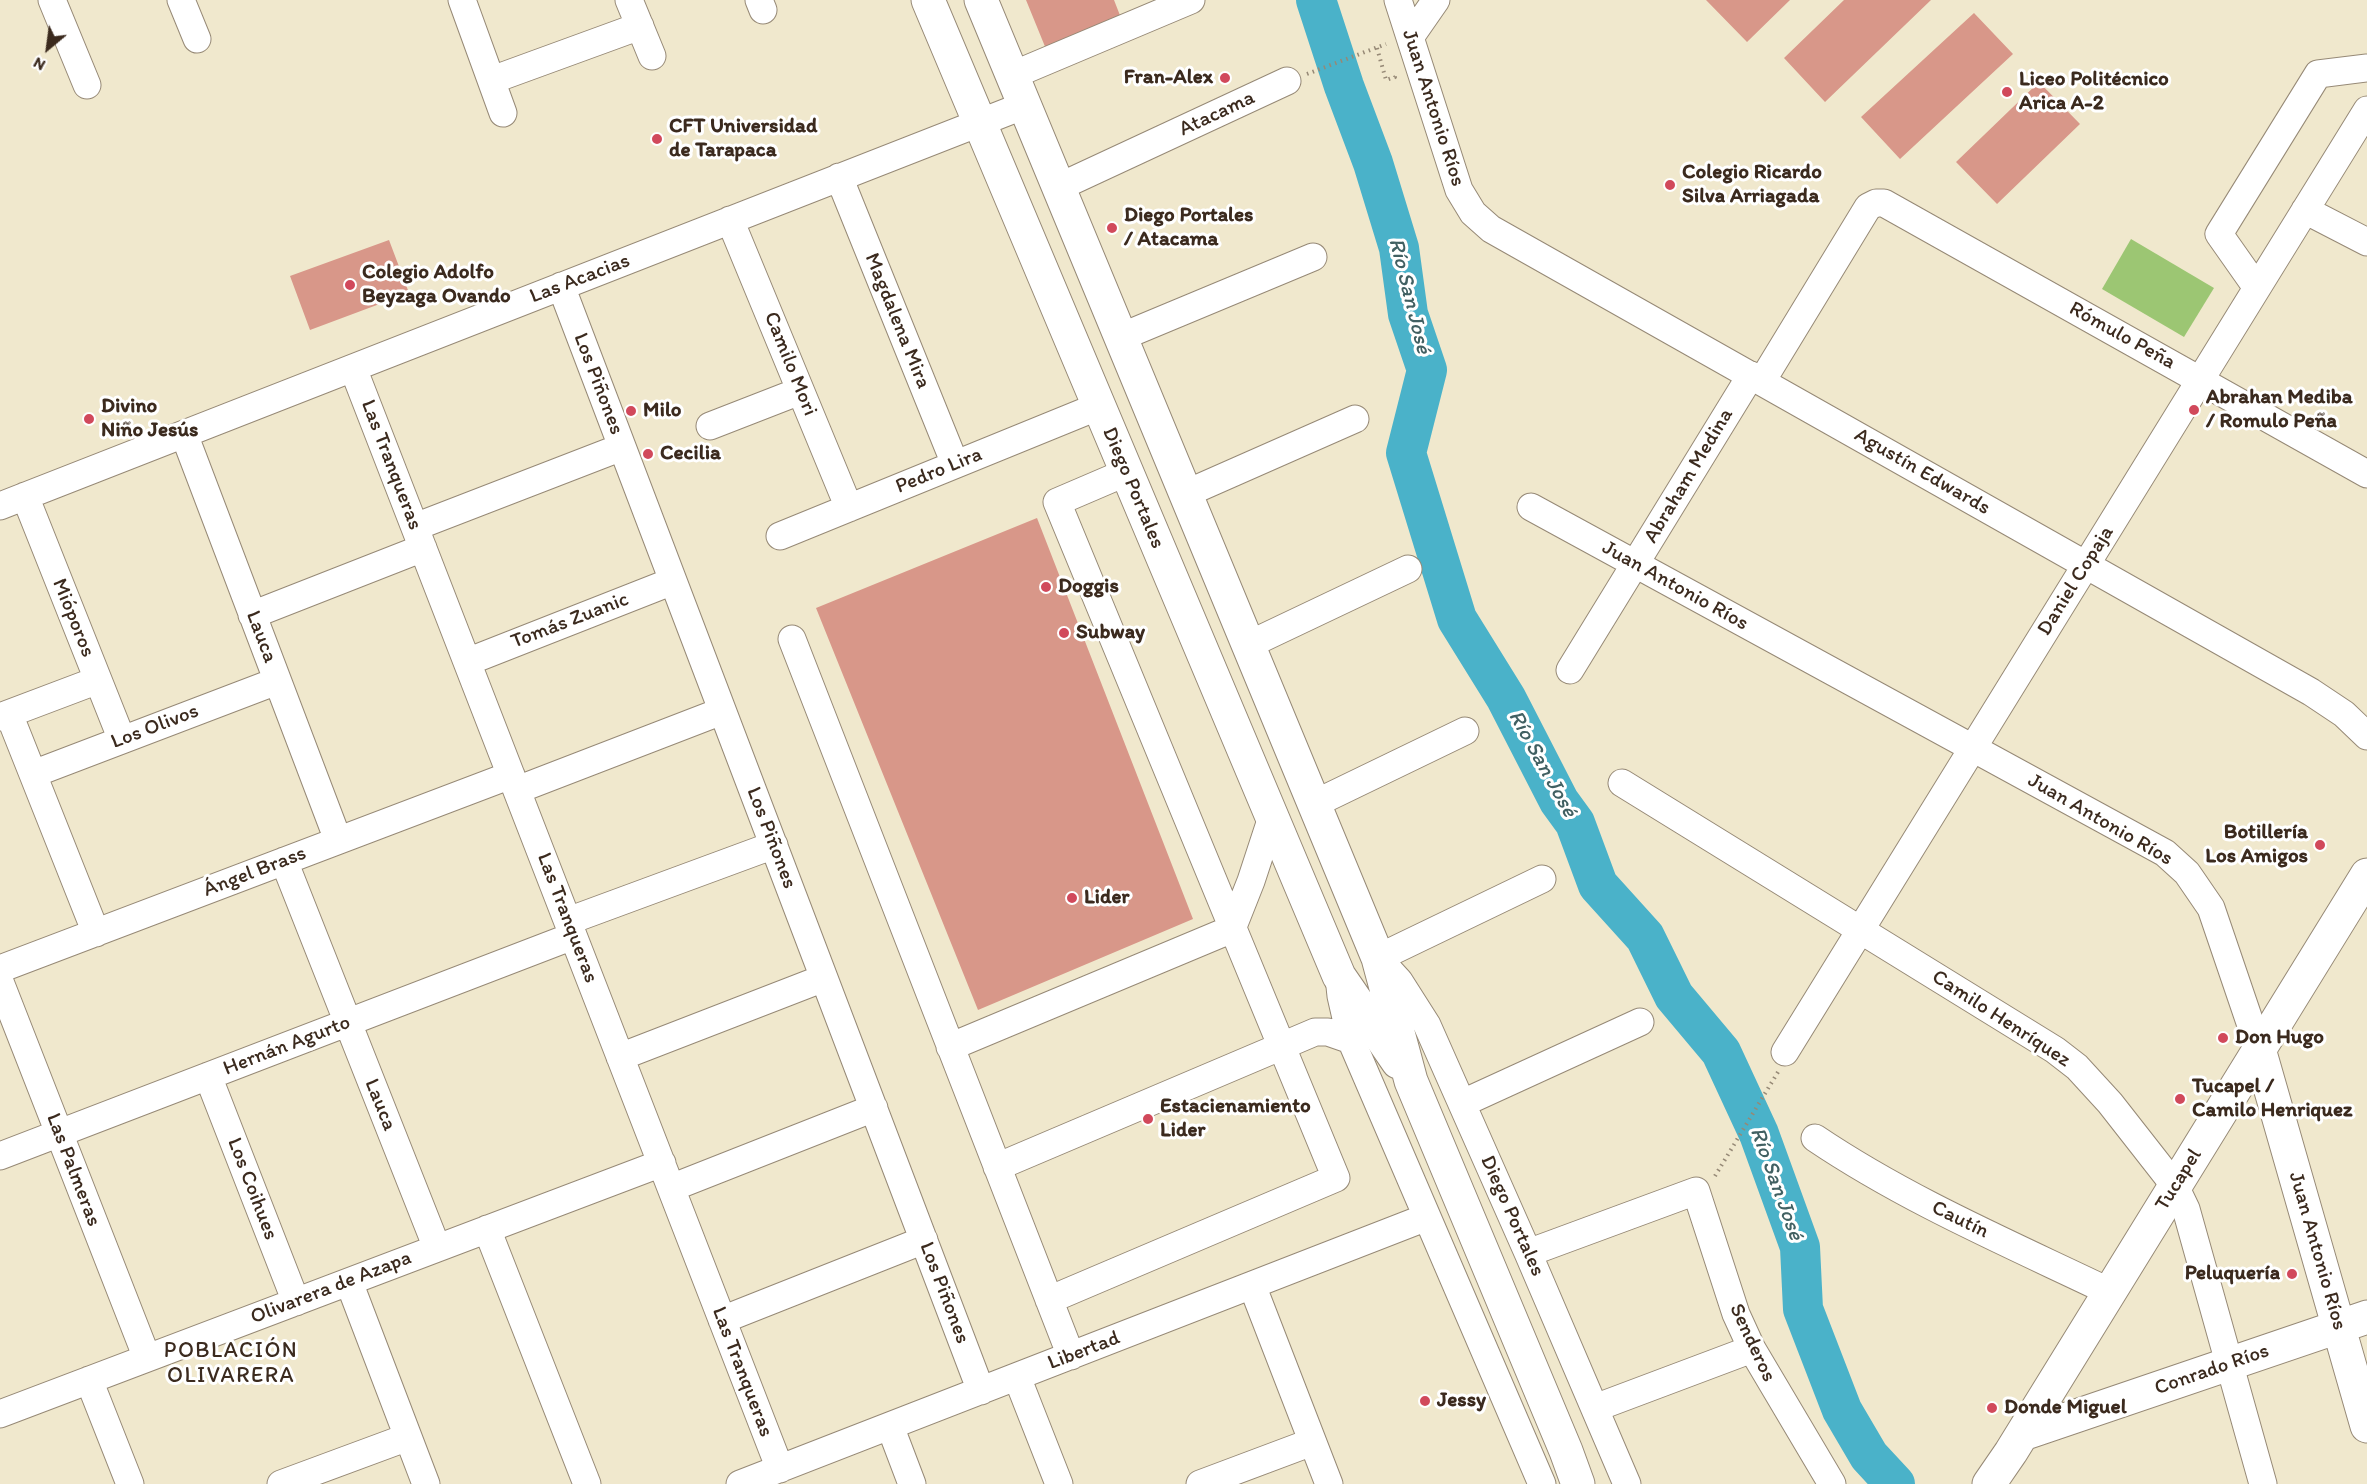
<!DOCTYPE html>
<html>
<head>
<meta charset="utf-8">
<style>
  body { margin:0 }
  #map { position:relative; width:2367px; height:1484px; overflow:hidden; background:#f0e8cd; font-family:Itim,sans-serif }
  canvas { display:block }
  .north { position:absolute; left:18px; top:18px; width:60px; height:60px; -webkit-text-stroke:4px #fff; paint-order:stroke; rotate:209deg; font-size:16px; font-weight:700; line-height:24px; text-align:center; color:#3b2a1e }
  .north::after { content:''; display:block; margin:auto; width:21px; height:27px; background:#3b2a1e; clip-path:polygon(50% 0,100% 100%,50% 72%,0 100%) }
</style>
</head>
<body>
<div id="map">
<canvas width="2367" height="1484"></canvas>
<div class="north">N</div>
</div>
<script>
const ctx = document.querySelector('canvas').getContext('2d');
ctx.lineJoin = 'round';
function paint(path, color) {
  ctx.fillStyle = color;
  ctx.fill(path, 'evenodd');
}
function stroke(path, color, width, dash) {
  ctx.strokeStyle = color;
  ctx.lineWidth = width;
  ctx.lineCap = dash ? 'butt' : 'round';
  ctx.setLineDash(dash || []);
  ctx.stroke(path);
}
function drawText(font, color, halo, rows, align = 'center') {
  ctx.font = font + ' Itim,sans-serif';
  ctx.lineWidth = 6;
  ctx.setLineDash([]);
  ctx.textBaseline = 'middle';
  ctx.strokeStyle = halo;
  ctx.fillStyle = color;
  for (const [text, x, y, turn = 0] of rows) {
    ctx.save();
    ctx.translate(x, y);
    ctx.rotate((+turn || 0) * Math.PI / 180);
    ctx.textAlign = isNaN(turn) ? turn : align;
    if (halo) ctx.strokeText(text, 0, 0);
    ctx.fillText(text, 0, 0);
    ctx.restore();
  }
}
const green = new Path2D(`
  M 2131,239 L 2214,288 L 2184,337 L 2102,289 Z`);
const river = new Path2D(`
  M 1316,0 L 1344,86 L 1373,163 L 1399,248 L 1408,314 L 1427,370 L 1406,453 L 1457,619 L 1506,698 L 1559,801 L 1575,823 L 1598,885 L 1645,937 L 1674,996 L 1721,1052 L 1759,1134 L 1800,1247 L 1803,1309 L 1842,1410 L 1869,1456 L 1895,1484`);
const building = new Path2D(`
  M 1026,0 L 1114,0 L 1121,18 L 1046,49 Z
  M 1706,0 L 1790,0 L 1747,42 Z
  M 1844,0 L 1931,0 L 1825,102 L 1784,58 Z
  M 1974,13 L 2013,54 L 1900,159 L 1861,117 Z
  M 2039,82 L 2080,124 L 1997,204 L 1956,162 Z
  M 389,240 L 409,293 L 310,330 L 290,276 Z
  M 1037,518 L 1193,919 L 978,1010 L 816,608 Z`);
const path = new Path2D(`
  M 1377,48 L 1386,80 L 1395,77 L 1395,75
  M 1307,74 L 1386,44
  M 1715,1176 L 1778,1072`);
const minor = new Path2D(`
  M 52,0 L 87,85
  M 181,0 L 197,39
  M 462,0 L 503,113
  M 629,0 L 652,56
  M 759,0 L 763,10
  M 1398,0 L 1459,190 L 1473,213 L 1491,229 L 2311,692 L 2344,714 L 2367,736
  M 1411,36 L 1436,0
  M 1013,75 L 1191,0
  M 492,80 L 640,26
  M 839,177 L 955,464
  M 1059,187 L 1287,81
  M 2305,210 L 2367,242
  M 730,220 L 849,508
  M 561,286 L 981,1391
  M 2257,288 L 2219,234 L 2318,74 L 2367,68
  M 1121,337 L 1313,257
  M 353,368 L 780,1469
  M 1762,381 L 1868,207 L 1876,203 L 1884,203 L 2367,474
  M 710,426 L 800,391
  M 184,434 L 338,840
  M 1185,494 L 1355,419
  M 25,496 L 122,740
  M 0,506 L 1025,105
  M 1531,507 L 2165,853 L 2187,873 L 2211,908 L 2259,1049
  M 415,527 L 622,447
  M 780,536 L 1099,406
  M 252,615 L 423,548
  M 792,639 L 1071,1356
  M 1248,645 L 1408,569
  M 467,662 L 673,581
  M 1570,670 L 1751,375
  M 9,714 L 96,933
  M 0,717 L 98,680
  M 33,774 L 277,681
  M 1622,783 L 2055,1050 L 2077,1067 L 2110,1103 L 2175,1186 L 2186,1209 L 2263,1484
  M 517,790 L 722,711
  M 1314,804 L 1465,731
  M 284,861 L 437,1248
  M 1542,879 L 1378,958 L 1399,981 L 1427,1025 L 1528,1253 L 1627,1484
  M 568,921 L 774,845
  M 0,969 L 511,775
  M 1339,977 L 1341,996 L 1351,1040 L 1542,1484
  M 0,982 L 147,1358
  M 950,1047 L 1232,929 L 1251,881 L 1272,817
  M 1785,1052 L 2367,110
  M 620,1057 L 824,978
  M 208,1076 L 296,1302
  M 1463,1103 L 1640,1022
  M 1815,1138 C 1907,1200 2010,1244 2110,1292
  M 0,1156 L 573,936
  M 997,1167 L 1315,1032 L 1328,1032 L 1351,1040
  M 671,1188 L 874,1108
  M 487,1229 L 587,1484
  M 1528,1253 L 1696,1191 L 1736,1314 L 1752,1349 L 1832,1484
  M 349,1282 L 426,1484
  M 1252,1285 L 1329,1484
  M 1049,1300 L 1336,1178 L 1057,502 L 1127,472
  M 722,1320 L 924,1240
  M 1017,1377 L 1059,1484
  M 89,1380 L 130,1484
  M 1595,1408 L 1752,1349
  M 0,1414 L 662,1163
  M 890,1426 L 912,1484
  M 281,1484 L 408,1437
  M 740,1484 L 1427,1217
  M 1200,1484 L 1312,1442`);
const major = new Path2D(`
  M 928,0 L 1339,976 L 1398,1062
  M 981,0 L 1378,958 L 1411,1081 L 1566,1451 L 1578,1484
  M 2259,1049 L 2367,1426
  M 2023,1434 L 2367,1317
  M 1989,1484 L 2011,1452 L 2367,875`);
const markers = [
  [1225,78,6,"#d1495b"],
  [2007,92,6,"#d1495b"],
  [657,139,6,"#d1495b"],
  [1670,185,6,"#d1495b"],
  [1112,228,6,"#d1495b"],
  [350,285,6,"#d1495b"],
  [2194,410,6,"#d1495b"],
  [631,411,6,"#d1495b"],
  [89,419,6,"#d1495b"],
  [648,454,6,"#d1495b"],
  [1046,587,6,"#d1495b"],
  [1064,633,6,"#d1495b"],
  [2320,845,6,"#d1495b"],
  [1072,898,6,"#d1495b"],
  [2223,1038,6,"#d1495b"],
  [2180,1099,6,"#d1495b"],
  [1148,1119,6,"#d1495b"],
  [2292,1274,6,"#d1495b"],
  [1425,1401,6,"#d1495b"],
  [1992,1408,6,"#d1495b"]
];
const poiNames = [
  ["Fran-Alex",1213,78,"right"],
  ["Liceo Politécnico",2019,80],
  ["Arica A-2",2019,104],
  ["CFT Universidad",669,127],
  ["de Tarapaca",669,151],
  ["Colegio Ricardo",1682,173],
  ["Silva Arriagada",1682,197],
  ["Diego Portales",1124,216],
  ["/ Atacama",1124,240],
  ["Colegio Adolfo",362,273],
  ["Beyzaga Ovando",362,297],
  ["Abrahan Mediba",2206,398],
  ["/ Romulo Peña",2206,422],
  ["Divino",101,407],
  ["Niño Jesús",101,431],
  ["Milo",643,411],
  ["Cecilia",660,454],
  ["Doggis",1058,587],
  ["Subway",1076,633],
  ["Botillería",2308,833,"right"],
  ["Los Amigos",2308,857,"right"],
  ["Lider",1084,898],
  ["Don Hugo",2235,1038],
  ["Tucapel /",2192,1087],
  ["Camilo Henriquez",2192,1111],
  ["Estacienamiento",1160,1107],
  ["Lider",1160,1131],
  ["Peluquería",2280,1274,"right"],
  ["Jessy",1437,1401],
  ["Donde Miguel",2004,1408]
];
const streetNames = [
  ["Juan Antonio Ríos",1433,108,72],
  ["Atacama",1217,114,-25],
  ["Las Acacias",580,279,-21],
  ["Magdalena Mira",897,321,68],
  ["Rómulo Peña",2122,336,29],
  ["Camilo Mori",790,364,68],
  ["Los Piñones",598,384,69],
  ["Las Tranqueras",391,465,69],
  ["Pedro Lira",939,471,-22],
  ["Agustín Edwards",1922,472,30],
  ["Abraham Medina",1689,476,-59],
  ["Diego Portales",1133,488,67],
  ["Daniel Copaja",2076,581,-58],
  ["Juan Antonio Ríos",1675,586,29],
  ["Mióporos",73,618,68],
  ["Tomás Zuanic",570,621,-21],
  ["Lauca",261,637,69],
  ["Los Olivos",155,727,-21],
  ["Juan Antonio Ríos",2100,820,30],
  ["Los Piñones",771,838,69],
  ["Ángel Brass",255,872,-21],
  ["Las Tranqueras",567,918,69],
  ["Camilo Henríquez",2001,1019,33],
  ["Hernán Agurto",287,1046,-21],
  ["Lauca",380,1105,68],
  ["Las Palmeras",73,1170,69],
  ["Tucapel",2179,1180,-58],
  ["Los Coihues",252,1189,69],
  ["Diego Portales",1512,1216,66],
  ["Cautín",1960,1220,26],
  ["Juan Antonio Ríos",2317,1251,74],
  ["Olivarera de Azapa",331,1288,-21],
  ["Los Piñones",944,1293,69],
  ["Senderos",1752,1343,65],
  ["Libertad",1084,1351,-21],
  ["Conrado Ríos",2212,1370,-19],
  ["Las Tranqueras",742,1372,69]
];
const waterNames = [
  ["Río San José",1409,296,76],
  ["Río San José",1542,764,61],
  ["Río San José",1776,1184,70]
];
const neighbourhoodNames = [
  ["POBLACIÓN",231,1351],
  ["OLIVARERA",231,1376]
];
paint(green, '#9cc673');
stroke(river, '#4ab2c9', 40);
paint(building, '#d89789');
stroke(minor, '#968976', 29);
stroke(major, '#968976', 35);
stroke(path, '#968976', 4, [1.5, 4.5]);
stroke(minor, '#fff', 27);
stroke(major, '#fff', 33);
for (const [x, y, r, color] of markers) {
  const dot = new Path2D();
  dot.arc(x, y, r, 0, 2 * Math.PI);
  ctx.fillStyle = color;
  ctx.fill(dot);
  stroke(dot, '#fff', 2);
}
drawText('bold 21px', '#3b2a1e', '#fff', poiNames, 'left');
drawText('21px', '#3b2a1e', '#fff', streetNames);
drawText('italic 22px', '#416062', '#fff', waterNames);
ctx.letterSpacing = '1.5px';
drawText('22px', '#3b2a1e', '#fff', neighbourhoodNames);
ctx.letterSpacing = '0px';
</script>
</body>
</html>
